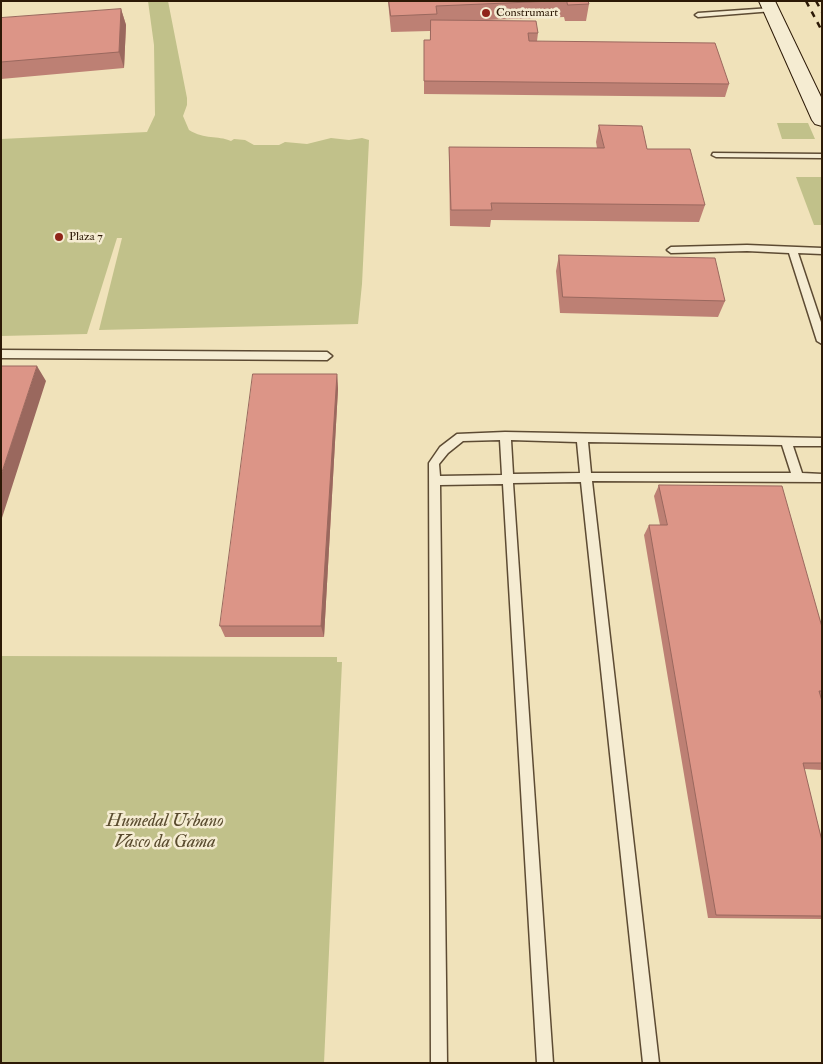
<!DOCTYPE html>
<html>
<head>
<meta charset="utf-8">
<style>
  body { margin:0 }
  #map { position:relative; width:823px; height:1064px; overflow:hidden; background:#f0e2ba; font-family:"IM FELL Double Pica",serif }
  canvas { display:block }
  .frame { position:absolute; inset:0; border:2px solid #2c1906; pointer-events:none }
</style>
</head>
<body>
<div id="map">
<canvas width="823" height="1064"></canvas>
<div class="frame"></div>
</div>
<script>
const ctx = document.querySelector('canvas').getContext('2d');
ctx.lineJoin = 'round';
function paint(path, color) {
  ctx.fillStyle = color;
  ctx.fill(path, 'evenodd');
}
function stroke(path, color, width, dash) {
  ctx.strokeStyle = color;
  ctx.lineWidth = width;
  ctx.lineCap = dash ? 'butt' : 'round';
  ctx.setLineDash(dash || []);
  ctx.stroke(path);
}
function drawText(font, color, halo, rows, align = 'center') {
  ctx.font = font + ' "IM FELL Double Pica",serif';
  ctx.lineWidth = 5;
  ctx.setLineDash([]);
  ctx.textBaseline = 'middle';
  ctx.strokeStyle = halo;
  ctx.fillStyle = color;
  for (const [text, x, y, turn = 0] of rows) {
    ctx.save();
    ctx.translate(x, y);
    ctx.rotate((+turn || 0) * Math.PI / 180);
    ctx.textAlign = isNaN(turn) ? turn : align;
    if (halo) ctx.strokeText(text, 0, 0);
    ctx.fillText(text, 0, 0);
    ctx.restore();
  }
}
const green = new Path2D(`
  M 148,1 L 168,1 L 187,98 L 187,105 L 183,116 L 189,130 C 205,140 217,135 231,141 L 234,139 L 245,140 L 254,145 L 279,145 L 285,142 L 307,144 L 331,138 L 349,140 L 362,138 L 369,140 L 362,284 L 358,324 L 99,330 L 122,238 L 117,238 L 87,334 L 1,336 L 1,139 L 147,132 L 155,115 L 154,45 Z
  M 777,123 L 808,123 L 815,139 L 782,139 Z
  M 796,177 L 822,177 L 822,225 L 814,225 Z
  M 1,656 L 337,657 L 337,662 L 342,662 L 324,1063 L 1,1063 Z`);
const lane = new Path2D(`
  M 771,8 L 774,10 L 773,11 L 698,17 L 695,15 L 698,13 Z
  M 713,153 L 822,154 L 822,158 L 716,157 L 712,155 Z
  M 747,245 L 822,248 L 822,254 L 798,253 L 822,325 L 822,344 L 817,341 L 789,253 L 747,251 L 671,253 L 667,250 L 671,247 Z
  M 1,350 L 327,352 L 332,356 L 327,360 L 1,358 Z
  M 505,432 L 822,438 L 822,446 L 793,446 L 802,473 L 822,474 L 822,482 L 592,481 L 659,1063 L 643,1063 L 581,482 L 513,483 L 553,1063 L 537,1063 L 503,484 L 440,485 L 447,1063 L 431,1063 L 429,463 L 440,447 L 457,434 ZM 500,440 L 502,475 L 440,476 L 439,464 L 448,453 L 463,441 ZM 511,440 L 577,442 L 580,473 L 513,474 ZM 588,442 L 782,445 L 791,473 L 591,473 Z`);
const secondary = new Path2D(`
  M 759,1 L 775,1 L 822,99 L 822,126 L 815,124 L 812,120 Z`);
const rail = new Path2D(`
  M 806,1 L 822,31
  M 816,1 L 822,12`);
const wall = new Path2D(`
  M 388,1 L 588,1 L 589,4 L 586,21 L 565,21 L 564,17 L 488,20 L 538,33 L 537,41 L 729,84 L 725,97 L 424,94 L 424,40 L 430,40 L 430,31 L 391,32 Z
  M 121,9 L 126,25 L 124,68 L 1,79 L 1,18 Z
  M 599,125 L 647,149 L 705,205 L 699,222 L 491,220 L 490,227 L 450,226 L 449,164 L 449,147 L 597,148 L 596,142 Z
  M 559,255 L 725,301 L 718,317 L 560,313 L 556,271 Z
  M 337,374 L 338,389 L 324,637 L 225,637 L 220,626 Z
  M 659,485 L 822,627 L 822,770 L 804,769 L 822,841 L 822,919 L 708,918 L 644,535 L 649,525 L 660,525 L 654,496 Z`);
const shadedWall = new Path2D(`
  M 121,9 L 126,25 L 124,68 L 119,52 Z
  M 37,366 L 46,381 L 1,521 L 1,475 Z
  M 337,374 L 338,389 L 324,637 L 321,626 Z`);
const building = new Path2D(`
  M 389,1 L 553,1 L 436,6 L 437,14 L 391,16 Z
  M 567,1 L 588,1 L 589,4 L 568,5 Z
  M 121,9 L 119,52 L 1,62 L 1,18 Z
  M 431,20 L 536,21 L 538,33 L 528,33 L 529,41 L 715,43 L 729,84 L 424,81 L 424,40 L 430,40 Z
  M 599,125 L 642,126 L 647,149 L 690,149 L 705,205 L 491,203 L 492,210 L 451,210 L 449,147 L 604,148 Z
  M 559,255 L 715,258 L 725,301 L 563,297 Z
  M 1,366 L 37,366 L 1,475 Z
  M 253,374 L 337,374 L 321,626 L 220,626 Z
  M 659,485 L 782,486 L 822,627 L 822,691 L 819,691 L 822,701 L 822,763 L 803,763 L 822,841 L 822,916 L 716,915 L 649,525 L 667,525 Z`);
const markers = [
  [486,13,5,"#8f2418"],
  [59,237,5,"#8f2418"]
];
const farPoinames = [
  ["Construmart",496,13],
  ["Plaza 7",69,237]
];
const nearParknames = [
  ["Humedal Urbano",165,822],
  ["Vasco da Gama",165,843]
];
paint(green, '#c1c18a');
stroke(lane, '#5d4b33', 3);
stroke(secondary, '#2c1906', 2);
paint(lane, '#f5ecd2');
paint(secondary, '#f5ecd2');
stroke(rail, '#2c1906', 2.5, [6, 6]);
paint(wall, '#bd8074');
paint(shadedWall, '#9a685e');
paint(building, '#dc9587');
stroke(building, '#9a685e', 1);
for (const [x, y, r, color] of markers) {
  const dot = new Path2D();
  dot.arc(x, y, r, 0, 2 * Math.PI);
  ctx.fillStyle = color;
  ctx.fill(dot);
  stroke(dot, '#f5ecd2', 2);
}
drawText('12px', '#2c1906', '#f5ecd2', farPoinames, 'left');
drawText('italic 18px', '#594b2e', '#f5ecd2', nearParknames);
</script>
</body>
</html>
